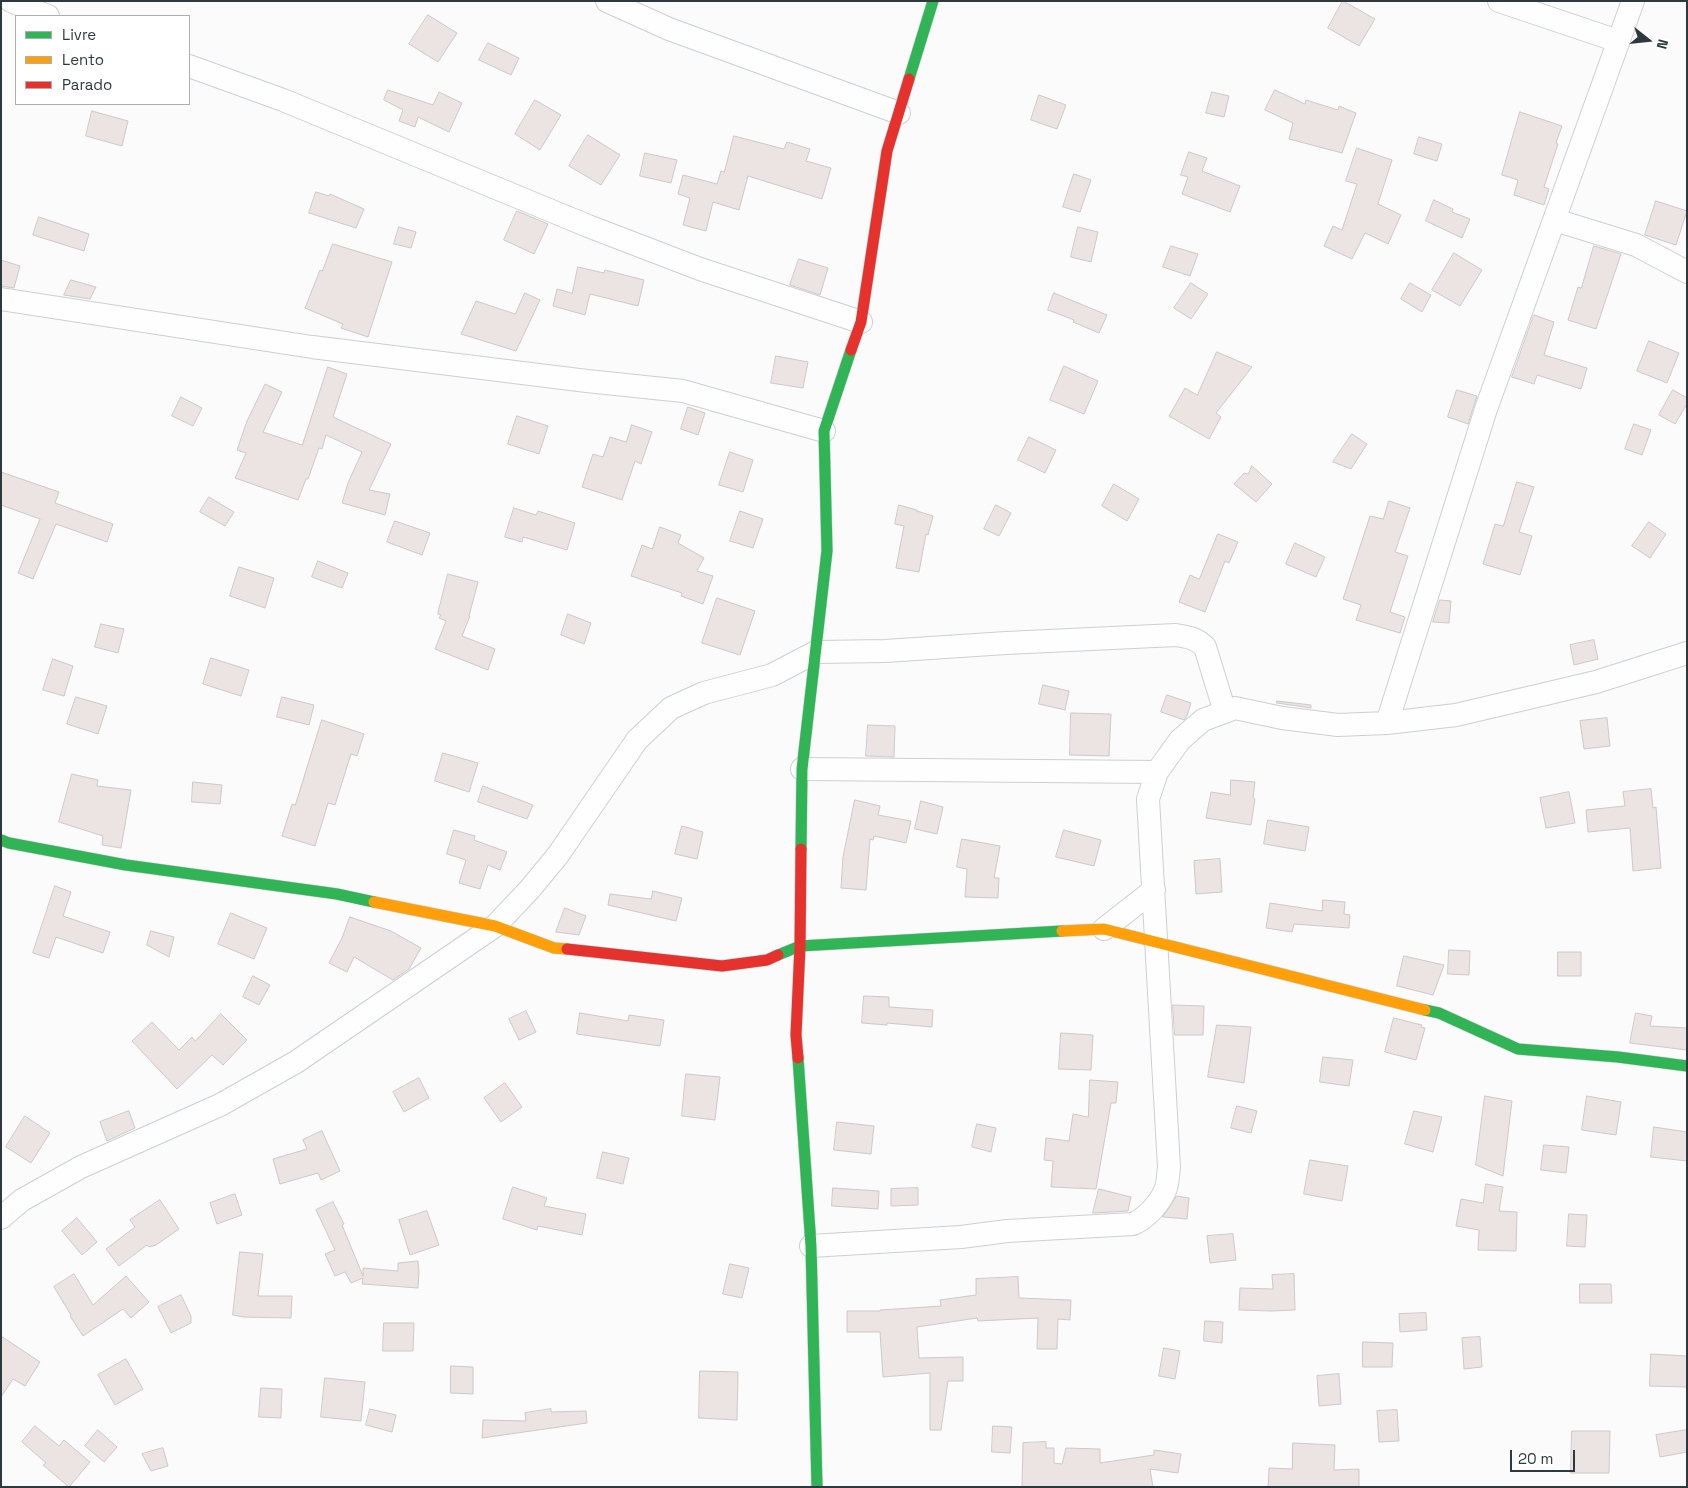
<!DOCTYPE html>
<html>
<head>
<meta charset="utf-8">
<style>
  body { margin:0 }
  #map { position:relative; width:1688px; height:1488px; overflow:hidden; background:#fbfbfb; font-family:"Space Grotesk",sans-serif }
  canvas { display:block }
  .frame { position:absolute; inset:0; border:2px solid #2d383f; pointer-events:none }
  .legend { position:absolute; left:15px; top:15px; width:175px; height:90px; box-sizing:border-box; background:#fff; border:1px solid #abafb2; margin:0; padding:6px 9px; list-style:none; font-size:15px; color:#2d383f }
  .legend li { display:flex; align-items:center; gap:10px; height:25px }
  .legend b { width:25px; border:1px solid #abafb2 }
  .north { position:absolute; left:1623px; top:15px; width:50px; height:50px; -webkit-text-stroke:4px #fff; paint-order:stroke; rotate:106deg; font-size:14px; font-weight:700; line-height:20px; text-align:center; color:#2d383f }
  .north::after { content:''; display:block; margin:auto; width:18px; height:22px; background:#2d383f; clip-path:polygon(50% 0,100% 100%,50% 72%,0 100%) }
  .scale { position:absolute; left:1510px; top:1450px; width:65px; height:22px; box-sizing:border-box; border:2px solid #2d383f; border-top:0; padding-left:6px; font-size:15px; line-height:18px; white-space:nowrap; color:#2d383f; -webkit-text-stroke:4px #fff; paint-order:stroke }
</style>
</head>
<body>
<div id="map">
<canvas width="1688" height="1488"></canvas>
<div class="frame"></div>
<ul class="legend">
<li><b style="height:6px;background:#30b455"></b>Livre</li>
<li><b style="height:6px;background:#ff9f0a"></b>Lento</li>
<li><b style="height:6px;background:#e5322d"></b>Parado</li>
</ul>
<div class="north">N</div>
<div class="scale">20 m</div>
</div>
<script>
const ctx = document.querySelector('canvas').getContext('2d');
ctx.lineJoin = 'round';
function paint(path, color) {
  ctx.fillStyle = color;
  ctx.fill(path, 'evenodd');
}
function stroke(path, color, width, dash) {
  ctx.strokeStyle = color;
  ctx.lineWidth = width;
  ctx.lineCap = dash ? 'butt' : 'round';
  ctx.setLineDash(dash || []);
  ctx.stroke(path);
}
const building = new Path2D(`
  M 1343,1 L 1375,19 L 1359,46 L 1328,28 Z
  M 428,15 L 457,33 L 438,62 L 409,44 Z
  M 488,43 L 519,58 L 511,75 L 479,60 Z
  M 388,90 L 433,105 L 439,92 L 462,103 L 449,132 L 418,117 L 415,127 L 399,121 L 403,110 L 384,100 Z
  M 1275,90 L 1305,104 L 1306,100 L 1338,110 L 1339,106 L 1356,113 L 1342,153 L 1289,139 L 1293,123 L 1265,110 Z
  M 1212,92 L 1229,96 L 1224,117 L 1206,113 Z
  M 1039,95 L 1066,105 L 1057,129 L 1031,120 Z
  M 535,100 L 561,115 L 540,150 L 515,134 Z
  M 92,111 L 128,121 L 122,146 L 86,136 Z
  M 1520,112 L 1562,126 L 1556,143 L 1558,144 L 1544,187 L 1549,189 L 1544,205 L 1514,195 L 1518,180 L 1502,175 Z
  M 588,135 L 620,155 L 601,185 L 569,166 Z
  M 734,136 L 784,149 L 787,142 L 810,149 L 806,161 L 831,168 L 822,199 L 748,176 L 739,210 L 713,202 L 706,231 L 683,225 L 690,198 L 678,194 L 683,175 L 717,184 L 721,171 L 724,172 Z
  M 1419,137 L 1442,144 L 1437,161 L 1414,154 Z
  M 1357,148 L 1392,160 L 1378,204 L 1401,215 L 1388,244 L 1365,233 L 1352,259 L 1324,246 L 1333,226 L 1342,230 L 1357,184 L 1346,181 Z
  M 1189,152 L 1207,158 L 1202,171 L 1240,186 L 1230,212 L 1182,194 L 1188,177 L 1181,175 Z
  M 645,153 L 677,160 L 671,183 L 640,176 Z
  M 1074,174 L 1091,180 L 1080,212 L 1063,207 Z
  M 316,192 L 329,196 L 330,194 L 364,209 L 356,228 L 309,213 Z
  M 1434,200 L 1453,209 L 1452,212 L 1470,219 L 1462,238 L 1426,221 Z
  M 1656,201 L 1687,211 L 1676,245 L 1645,235 Z
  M 517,211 L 548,224 L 534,254 L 504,240 Z
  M 39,217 L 89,234 L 84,251 L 33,235 Z
  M 399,227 L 416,232 L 411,248 L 394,244 Z
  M 1078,227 L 1098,232 L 1091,262 L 1071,257 Z
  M 333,244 L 392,262 L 368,337 L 341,328 L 343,324 L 305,308 L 320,270 L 322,271 Z
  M 1171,246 L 1198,254 L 1190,276 L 1163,267 Z
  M 1594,246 L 1621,254 L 1596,329 L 1568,320 L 1578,287 L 1581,288 Z
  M 1454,253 L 1482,270 L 1460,306 L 1432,290 Z
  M 799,259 L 828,268 L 820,295 L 790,285 Z
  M 1,260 L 20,266 L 14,288 L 1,286 Z
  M 578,267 L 604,273 L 605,270 L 644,280 L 638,306 L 590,294 L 585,315 L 553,306 L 557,289 L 572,293 Z
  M 71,280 L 96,287 L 90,299 L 64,295 Z
  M 1191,283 L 1208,294 L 1191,319 L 1174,308 Z
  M 1410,283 L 1431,295 L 1422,312 L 1401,299 Z
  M 525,293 L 540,300 L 516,351 L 461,334 L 476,301 L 515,314 Z
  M 1054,293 L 1107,315 L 1099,333 L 1073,322 L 1074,320 L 1048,310 Z
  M 1534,315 L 1554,322 L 1544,355 L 1587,368 L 1581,389 L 1537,375 L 1534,384 L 1512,377 Z
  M 1649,341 L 1679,353 L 1667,383 L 1637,371 Z
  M 1217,352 L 1252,367 L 1216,413 L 1221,417 L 1209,439 L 1169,416 L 1185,388 L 1197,395 Z
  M 776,356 L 808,362 L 803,388 L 771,383 Z
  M 1064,366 L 1098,381 L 1084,414 L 1050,400 Z
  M 328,367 L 347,374 L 333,417 L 391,444 L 369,490 L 390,494 L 385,515 L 342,503 L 348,483 L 362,452 L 326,435 L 322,449 L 319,448 L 308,479 L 306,479 L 298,500 L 235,478 L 246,453 L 237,450 L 247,421 L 265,384 L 282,392 L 263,432 L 302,445 Z
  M 1457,390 L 1477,396 L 1468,424 L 1448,417 Z
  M 1673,390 L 1687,398 L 1687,404 L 1675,424 L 1659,415 Z
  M 181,397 L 202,408 L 193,426 L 172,416 Z
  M 688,407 L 705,413 L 698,435 L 681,429 Z
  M 517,416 L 548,426 L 539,454 L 508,444 Z
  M 1634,424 L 1651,430 L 1642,455 L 1625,449 Z
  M 632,425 L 652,432 L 641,464 L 635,461 L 622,500 L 582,487 L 593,454 L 603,457 L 610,437 L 626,442 Z
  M 1352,434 L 1367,444 L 1351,469 L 1333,462 Z
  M 1029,437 L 1056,450 L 1045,473 L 1018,460 Z
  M 730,452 L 753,460 L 743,492 L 719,485 Z
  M 1252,466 L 1272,484 L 1256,502 L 1234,484 L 1244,473 L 1248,474 Z
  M 1,472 L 59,492 L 55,503 L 113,524 L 107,542 L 56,524 L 33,579 L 18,573 L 40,519 L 1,505 Z
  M 1517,482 L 1534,487 L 1519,532 L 1532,536 L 1520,575 L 1483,564 L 1495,524 L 1503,526 Z
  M 1114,484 L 1139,499 L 1127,521 L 1102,506 Z
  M 209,497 L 234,512 L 225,526 L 200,512 Z
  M 1389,501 L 1410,508 L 1395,552 L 1408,556 L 1390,612 L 1405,617 L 1400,633 L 1356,620 L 1361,605 L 1343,599 L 1370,516 L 1383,519 Z
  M 899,505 L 917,510 L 917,511 L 933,516 L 928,535 L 926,534 L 919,572 L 896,568 L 904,526 L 895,524 Z
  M 996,505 L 1011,513 L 999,536 L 984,529 Z
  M 514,508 L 536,515 L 538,511 L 575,523 L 567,550 L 523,537 L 522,542 L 505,537 Z
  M 740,511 L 763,519 L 753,548 L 730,541 Z
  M 395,521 L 430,533 L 422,555 L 387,542 Z
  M 1649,522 L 1666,534 L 1650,558 L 1632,546 Z
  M 660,527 L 681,535 L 678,543 L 704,558 L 697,571 L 713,576 L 703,604 L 681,596 L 682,593 L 631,576 L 642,545 L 652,549 Z
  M 1218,534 L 1238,542 L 1229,563 L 1225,561 L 1205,612 L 1179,602 L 1190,575 L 1199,579 Z
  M 1295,543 L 1325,557 L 1316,577 L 1286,564 Z
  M 318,561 L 348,573 L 342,588 L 312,577 Z
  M 239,567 L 274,578 L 265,608 L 230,596 Z
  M 448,574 L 478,582 L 469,616 L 470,616 L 462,636 L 495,649 L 488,670 L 435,649 L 446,621 L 439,618 L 441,615 L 438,614 Z
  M 717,598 L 755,611 L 740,655 L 702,643 Z
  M 1440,600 L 1451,601 L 1449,623 L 1433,622 Z
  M 568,614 L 591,623 L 584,644 L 561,635 Z
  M 101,624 L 124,629 L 118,653 L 95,647 Z
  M 1594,640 L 1598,659 L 1574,665 L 1570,645 Z
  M 211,658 L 249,670 L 241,696 L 203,684 Z
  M 53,659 L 73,666 L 64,696 L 43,690 Z
  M 1043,685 L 1069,691 L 1065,710 L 1039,704 Z
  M 1167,695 L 1191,703 L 1187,716 L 1184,720 L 1161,712 Z
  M 76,697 L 107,706 L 98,734 L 67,724 Z
  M 282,697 L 314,705 L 309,725 L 277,717 Z
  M 1277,701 L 1311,705 L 1311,708 L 1277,703 Z
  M 1071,713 L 1111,714 L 1109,756 L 1070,755 Z
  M 1607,718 L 1610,746 L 1584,749 L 1580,721 Z
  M 322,720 L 364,734 L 357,756 L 351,754 L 335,805 L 328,803 L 315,846 L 282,836 L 292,804 L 295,805 Z
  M 868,725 L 895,726 L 894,757 L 866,756 Z
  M 443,753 L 478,763 L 469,792 L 435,781 Z
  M 72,774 L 98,780 L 97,786 L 131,790 L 121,848 L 102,845 L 103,836 L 59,822 Z
  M 1231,780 L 1255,782 L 1253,798 L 1255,799 L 1251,825 L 1206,818 L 1211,792 L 1230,795 Z
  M 193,782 L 222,785 L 220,804 L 192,802 Z
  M 483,786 L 533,805 L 527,819 L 478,802 Z
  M 1651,789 L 1653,808 L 1656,807 L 1661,868 L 1633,871 L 1630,828 L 1588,832 L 1586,810 L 1625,806 L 1623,792 Z
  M 1569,792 L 1575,823 L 1546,828 L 1540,798 Z
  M 855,800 L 880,806 L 878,815 L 911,821 L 906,843 L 874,836 L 873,840 L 870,839 L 866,890 L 841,888 L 843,857 Z
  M 921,801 L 943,807 L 937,834 L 915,829 Z
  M 1268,820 L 1309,827 L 1305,851 L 1264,844 Z
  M 682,826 L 703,832 L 697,859 L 675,854 Z
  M 454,830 L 475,836 L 474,840 L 507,852 L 500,870 L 488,865 L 480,889 L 459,883 L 466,860 L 447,854 Z
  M 1064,830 L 1101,840 L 1094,866 L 1056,857 Z
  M 962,839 L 1000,846 L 994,878 L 999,878 L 998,898 L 965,897 L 967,869 L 957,867 Z
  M 1220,859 L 1222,892 L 1196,894 L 1194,861 Z
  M 55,886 L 71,892 L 63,916 L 110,932 L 103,953 L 56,937 L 49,958 L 33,953 Z
  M 653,891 L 682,898 L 676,921 L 608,905 L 610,894 L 651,899 Z
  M 1323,900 L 1345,902 L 1344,914 L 1350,915 L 1349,928 L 1294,924 L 1292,932 L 1266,928 L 1270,903 L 1322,911 Z
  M 565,908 L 586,916 L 579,935 L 556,932 Z
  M 231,913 L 267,928 L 254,959 L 218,944 Z
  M 350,917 L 391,931 L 421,948 L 409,969 L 393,980 L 354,957 L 347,972 L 329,963 L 342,938 Z
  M 151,931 L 174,937 L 169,957 L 147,945 Z
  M 1449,950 L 1470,951 L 1469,975 L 1448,974 Z
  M 1558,952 L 1581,952 L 1581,976 L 1558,976 Z
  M 1404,956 L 1444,965 L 1433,995 L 1397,986 Z
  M 253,976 L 270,985 L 259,1005 L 243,997 Z
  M 864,996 L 889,997 L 889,1007 L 933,1010 L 932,1027 L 887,1023 L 887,1025 L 862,1023 Z
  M 1173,1005 L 1204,1006 L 1203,1035 L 1175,1035 Z
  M 526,1011 L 536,1032 L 519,1040 L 509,1019 Z
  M 580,1013 L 628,1021 L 629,1015 L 664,1020 L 660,1046 L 577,1034 Z
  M 1636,1013 L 1652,1016 L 1650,1026 L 1687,1028 L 1687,1050 L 1630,1043 Z
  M 221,1014 L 247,1040 L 223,1065 L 212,1055 L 177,1089 L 132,1041 L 152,1022 L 179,1050 L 192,1037 L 195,1041 Z
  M 1394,1018 L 1422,1025 L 1421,1027 L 1425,1028 L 1416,1060 L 1385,1052 Z
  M 1217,1025 L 1251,1027 L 1244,1083 L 1208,1077 Z
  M 1061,1033 L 1093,1035 L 1091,1070 L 1059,1069 Z
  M 1323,1057 L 1353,1060 L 1349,1086 L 1320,1082 Z
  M 686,1074 L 720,1077 L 715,1120 L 682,1116 Z
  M 419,1078 L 429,1098 L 404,1112 L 393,1092 Z
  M 1090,1080 L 1118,1082 L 1116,1103 L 1111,1103 L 1096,1189 L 1051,1187 L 1053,1161 L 1044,1160 L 1046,1138 L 1069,1141 L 1073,1114 L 1088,1117 Z
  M 505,1083 L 522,1107 L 501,1122 L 484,1098 Z
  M 1485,1096 L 1512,1101 L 1503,1176 L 1476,1165 Z
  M 1587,1096 L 1621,1102 L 1616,1135 L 1582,1130 Z
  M 1237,1106 L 1257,1111 L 1251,1133 L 1231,1128 Z
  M 129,1111 L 135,1128 L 107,1141 L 100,1122 Z
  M 1414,1111 L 1442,1117 L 1433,1152 L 1405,1144 Z
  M 25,1116 L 50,1133 L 31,1163 L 6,1147 Z
  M 837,1122 L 874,1126 L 871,1154 L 834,1150 Z
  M 977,1124 L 996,1128 L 991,1152 L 972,1147 Z
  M 1654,1127 L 1687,1132 L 1687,1161 L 1651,1157 Z
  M 322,1131 L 340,1171 L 321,1180 L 318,1173 L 280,1184 L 273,1159 L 307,1149 L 303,1140 Z
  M 1544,1145 L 1569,1147 L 1566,1173 L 1541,1170 Z
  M 603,1152 L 629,1158 L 623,1184 L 597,1178 Z
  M 1310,1160 L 1348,1166 L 1342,1201 L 1304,1194 Z
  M 1486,1184 L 1503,1187 L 1499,1211 L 1517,1212 L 1516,1251 L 1478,1250 L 1479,1230 L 1456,1226 L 1461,1199 L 1483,1203 Z
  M 513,1187 L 547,1198 L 544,1206 L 586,1214 L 582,1235 L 538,1226 L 537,1230 L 503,1219 Z
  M 833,1188 L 879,1191 L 878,1209 L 832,1206 Z
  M 918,1188 L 918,1205 L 891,1206 L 891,1189 Z
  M 1099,1189 L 1131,1197 L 1128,1211 L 1093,1213 Z
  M 235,1194 L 242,1215 L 217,1224 L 210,1203 Z
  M 1177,1196 L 1189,1198 L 1187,1219 L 1163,1217 Z
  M 160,1200 L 179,1229 L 156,1245 L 149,1247 L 147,1245 L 119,1266 L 106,1249 L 135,1227 L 130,1220 Z
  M 333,1202 L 344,1224 L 342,1225 L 363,1276 L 363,1268 L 398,1271 L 398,1263 L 418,1261 L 419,1272 L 418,1288 L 362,1284 L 363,1278 L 351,1283 L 345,1272 L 335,1276 L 325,1254 L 335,1250 L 316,1210 Z
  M 427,1211 L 439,1245 L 410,1255 L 399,1220 Z
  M 1569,1214 L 1587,1215 L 1585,1247 L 1567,1246 Z
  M 77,1218 L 97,1242 L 82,1255 L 62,1231 Z
  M 1233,1234 L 1236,1260 L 1210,1263 L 1207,1236 Z
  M 240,1252 L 263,1254 L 258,1296 L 292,1296 L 291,1318 L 243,1317 L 233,1315 Z
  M 730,1264 L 749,1268 L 742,1298 L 723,1294 Z
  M 74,1274 L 93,1305 L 126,1276 L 149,1302 L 131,1318 L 123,1309 L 83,1336 L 70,1316 L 71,1315 L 54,1287 Z
  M 1294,1274 L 1295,1310 L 1272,1311 L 1239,1310 L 1240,1288 L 1273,1289 L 1272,1275 Z
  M 1018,1277 L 1019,1298 L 1071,1300 L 1070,1320 L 1058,1319 L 1057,1349 L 1037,1349 L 1038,1318 L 978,1321 L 977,1318 L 917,1327 L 919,1358 L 963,1357 L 963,1381 L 948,1381 L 941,1430 L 930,1430 L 930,1373 L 883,1377 L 880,1332 L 847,1332 L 847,1311 L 880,1311 L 880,1310 L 941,1306 L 940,1300 L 976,1295 L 976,1279 Z
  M 1580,1284 L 1611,1284 L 1612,1303 L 1580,1303 Z
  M 181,1295 L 191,1316 L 191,1323 L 171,1333 L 158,1307 Z
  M 1426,1313 L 1427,1330 L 1400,1332 L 1399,1314 Z
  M 1205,1321 L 1223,1322 L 1222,1343 L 1204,1341 Z
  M 384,1323 L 414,1323 L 413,1351 L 383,1351 Z
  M 1,1336 L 40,1362 L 25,1386 L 13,1379 L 1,1397 Z
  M 1480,1337 L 1482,1367 L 1464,1369 L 1462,1338 Z
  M 1363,1342 L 1393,1343 L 1392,1367 L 1363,1367 Z
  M 1164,1348 L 1180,1351 L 1175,1379 L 1159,1376 Z
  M 1651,1354 L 1687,1356 L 1687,1387 L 1650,1386 Z
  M 126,1359 L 143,1389 L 115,1405 L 98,1375 Z
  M 451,1366 L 473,1367 L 473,1394 L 451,1393 Z
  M 700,1371 L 738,1372 L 737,1420 L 699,1418 Z
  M 1339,1374 L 1341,1404 L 1319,1406 L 1317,1376 Z
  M 325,1378 L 365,1382 L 361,1421 L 321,1417 Z
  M 261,1388 L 282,1389 L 281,1418 L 259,1417 Z
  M 370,1409 L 396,1415 L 392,1432 L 366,1425 Z
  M 551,1409 L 551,1412 L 586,1411 L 587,1423 L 482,1438 L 483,1420 L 526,1421 L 525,1413 Z
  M 1397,1410 L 1399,1441 L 1379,1442 L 1377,1411 Z
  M 35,1426 L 59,1446 L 64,1440 L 90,1462 L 69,1487 L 43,1465 L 46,1463 L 22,1442 Z
  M 993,1426 L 1012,1427 L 1010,1453 L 992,1452 Z
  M 98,1430 L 117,1447 L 104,1462 L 85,1446 Z
  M 1687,1430 L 1687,1452 L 1660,1457 L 1656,1435 Z
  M 1572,1431 L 1610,1431 L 1609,1473 L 1571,1473 Z
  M 1046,1442 L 1046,1448 L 1054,1448 L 1054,1463 L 1062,1464 L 1066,1448 L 1100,1449 L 1100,1463 L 1154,1455 L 1154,1450 L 1181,1454 L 1178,1473 L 1150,1469 L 1153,1487 L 1022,1487 L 1023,1443 Z
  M 1293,1443 L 1335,1445 L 1334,1470 L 1359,1469 L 1359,1487 L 1268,1487 L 1269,1468 L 1292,1469 Z
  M 163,1448 L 168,1466 L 151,1471 L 142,1454 Z`);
const street = new Path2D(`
  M 11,1 L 48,16
  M 607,1 L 669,29 L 899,113
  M 1499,1 L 1618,41
  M 189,66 L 283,100 L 588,226 L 700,269 L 861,322
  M 1555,220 L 1636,245 L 1687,272
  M 1,299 L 312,347 L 587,381 L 683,391 L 824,431
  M 1387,723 L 1486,409 L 1633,1
  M 802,769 L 1157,772
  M 1104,929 L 1154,890
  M 1,1218 L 22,1200 L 81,1167 L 220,1105 L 296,1062 L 495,926 L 530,889 L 558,855 L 637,740 L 671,708 L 704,693 L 772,675 L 816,652 L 885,651 L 1006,643 L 1176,635 C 1188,637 1196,638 1205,647 L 1225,712
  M 811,1246 L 961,1237 L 1007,1231 L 1133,1224 C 1147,1218 1161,1202 1166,1188 C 1168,1182 1168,1174 1169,1167 L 1148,799 L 1157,772 L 1180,740 L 1203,720 L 1235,708 L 1282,718 L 1338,725 L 1387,723 L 1456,715 L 1596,682 L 1687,653`);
const fast = new Path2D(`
  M 909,79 L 933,1
  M 1,840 L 9,843 L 126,865 L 337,894 L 374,902
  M 801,849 L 802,769 L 827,551 L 824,431 L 851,350
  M 778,955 L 800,946 L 1062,931
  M 1425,1010 L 1439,1013 L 1518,1049 L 1618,1057 L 1687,1066
  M 798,1058 L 811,1246 L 817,1487`);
const slow = new Path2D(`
  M 374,902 L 495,926 L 554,948 L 567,949
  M 1062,931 L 1104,929 L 1425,1010`);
const jam = new Path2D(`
  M 851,350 L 861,322 L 887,151 L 909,79
  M 567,949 L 722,966 L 767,960 L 778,955
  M 798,1058 L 796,1035 L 800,946 L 801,849`);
paint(building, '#ece3e3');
stroke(building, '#cec8c8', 1);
stroke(street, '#cbd0d4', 24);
stroke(fast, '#cbd0d4', 12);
stroke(slow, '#cbd0d4', 12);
stroke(jam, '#cbd0d4', 12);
stroke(street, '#fefefe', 22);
stroke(fast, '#30b455', 11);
stroke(slow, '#ff9f0a', 11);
stroke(jam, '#e5322d', 11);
</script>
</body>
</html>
